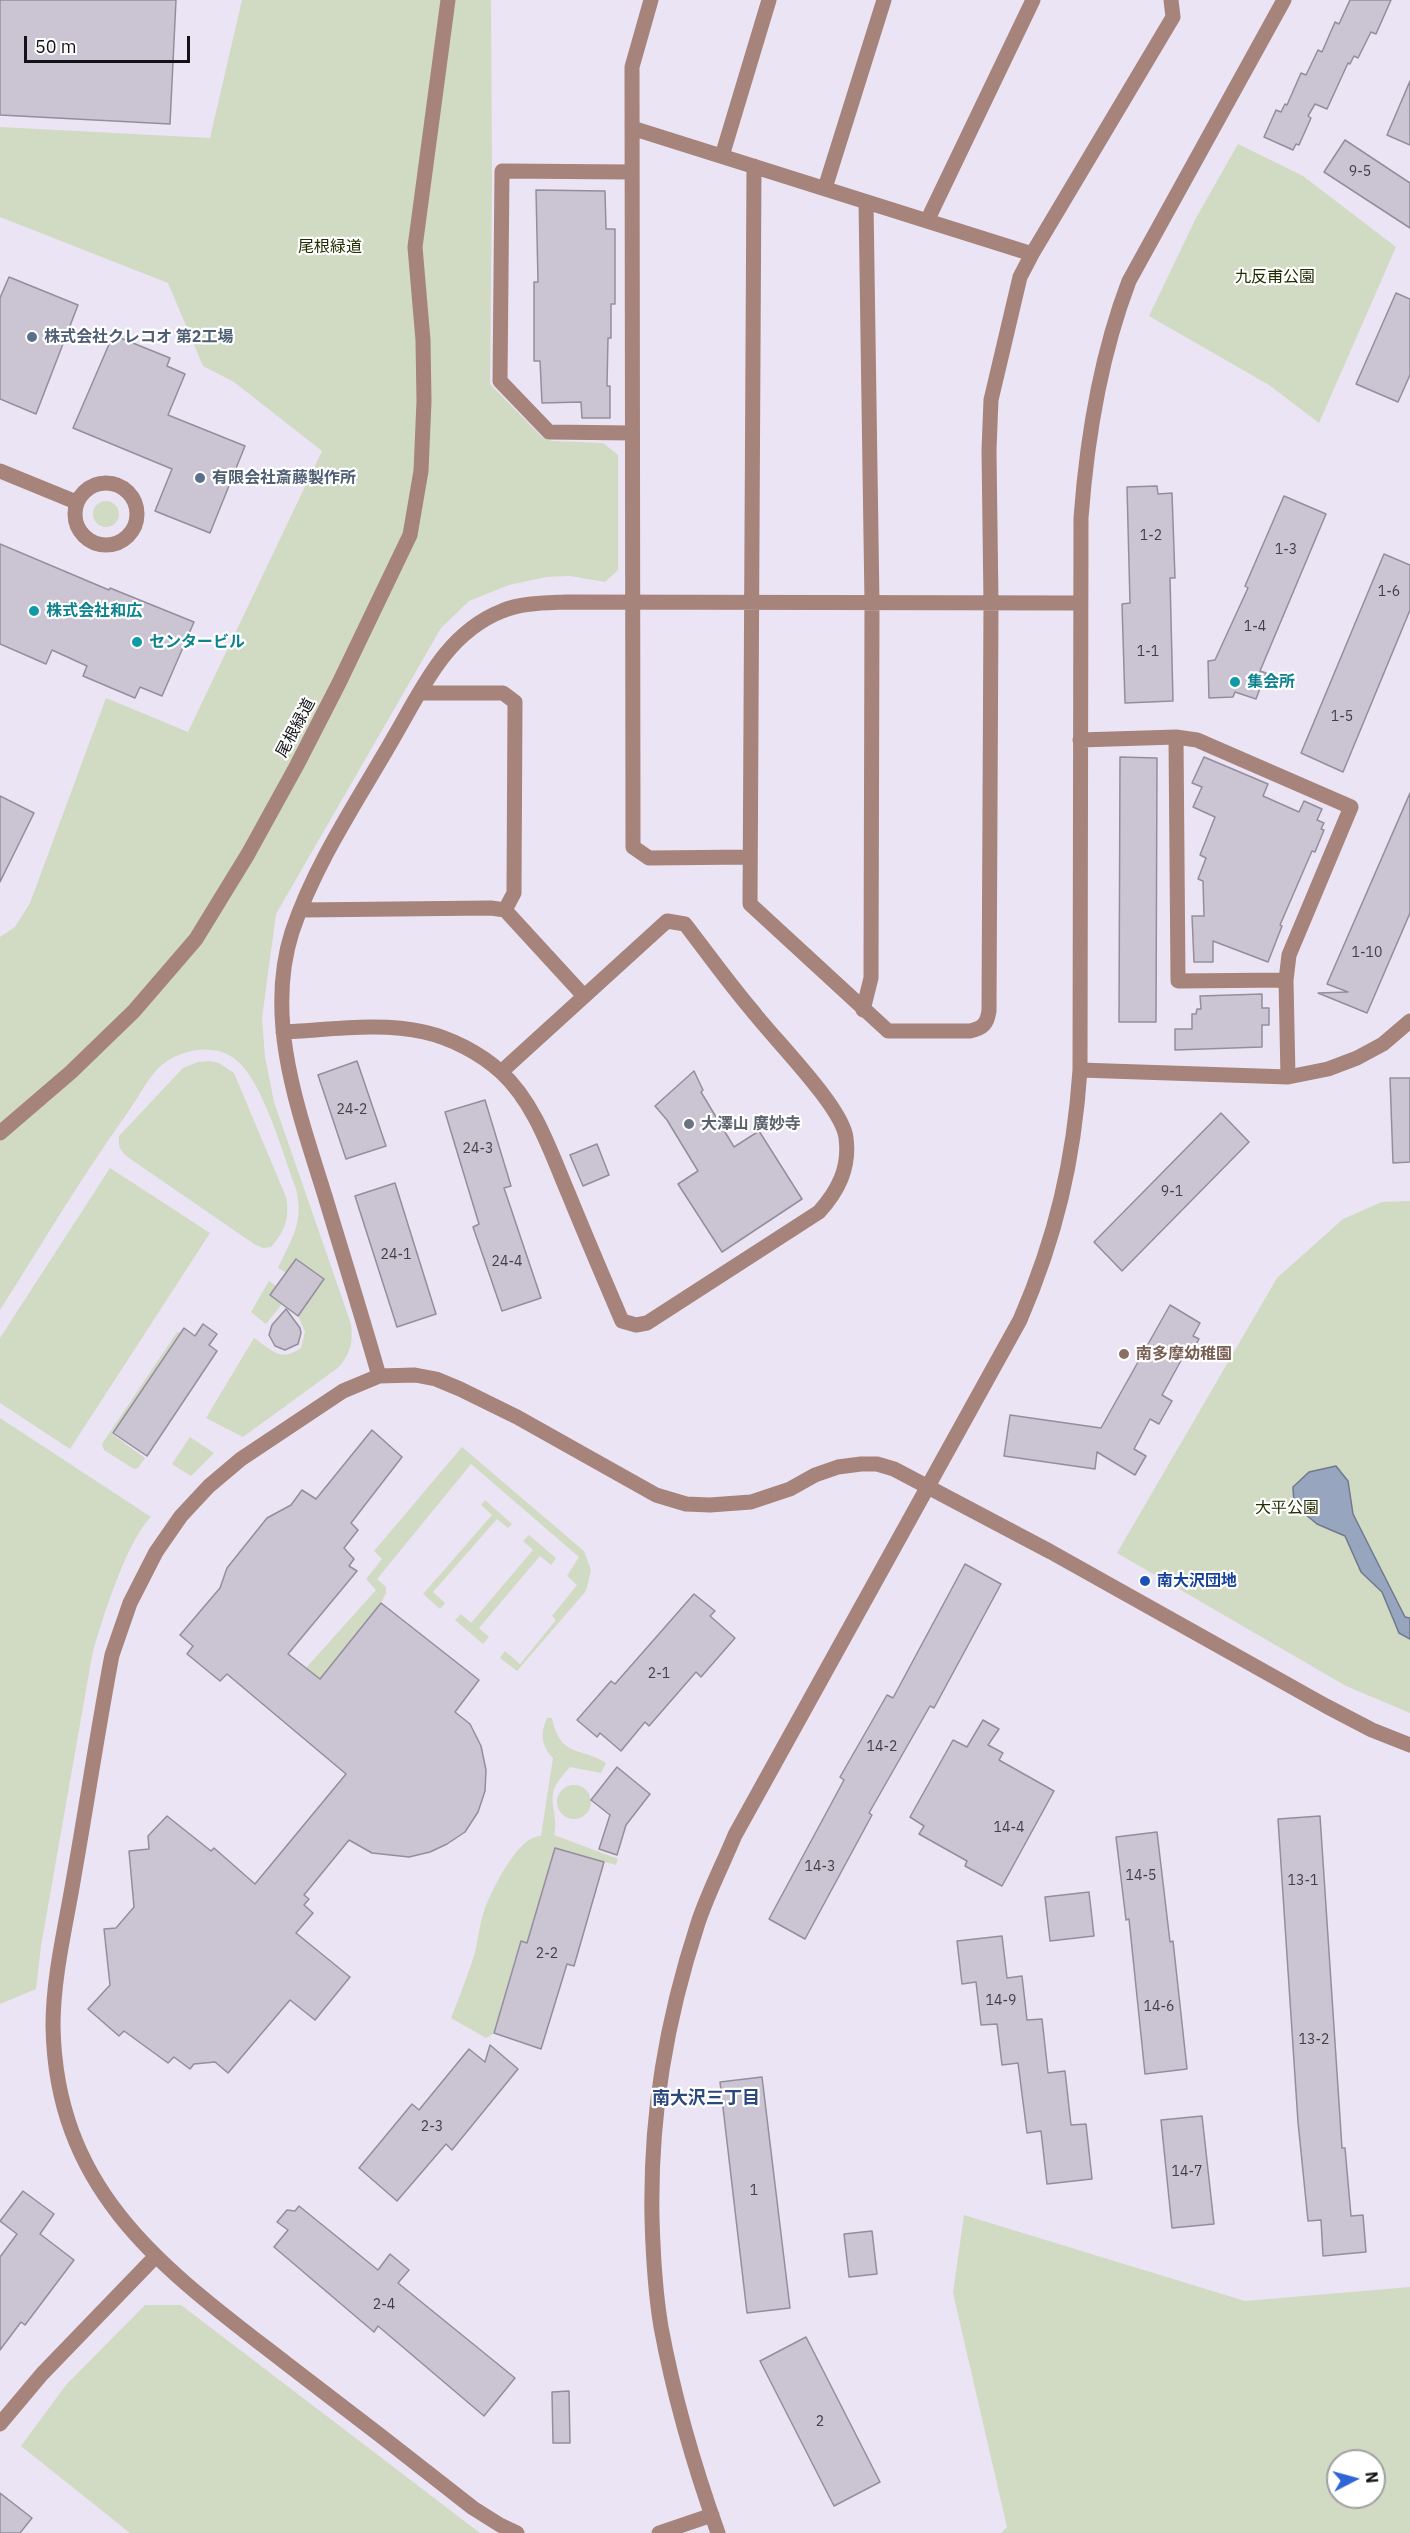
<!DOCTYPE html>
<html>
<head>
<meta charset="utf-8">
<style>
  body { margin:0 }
  #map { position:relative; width:1410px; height:2533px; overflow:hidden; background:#ebe4f4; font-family:"IBM Plex Sans",sans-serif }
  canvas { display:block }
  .north { position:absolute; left:1326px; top:2449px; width:60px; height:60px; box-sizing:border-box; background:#fff; border:2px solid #a1a0a2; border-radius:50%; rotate:84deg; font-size:16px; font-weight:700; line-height:24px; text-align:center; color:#141217 }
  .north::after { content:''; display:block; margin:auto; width:21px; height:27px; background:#2f66d5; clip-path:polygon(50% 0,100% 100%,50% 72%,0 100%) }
  .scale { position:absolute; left:24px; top:36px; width:166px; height:27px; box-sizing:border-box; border:3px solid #141217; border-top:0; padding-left:8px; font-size:18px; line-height:21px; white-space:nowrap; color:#141217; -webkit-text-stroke:4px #fff; paint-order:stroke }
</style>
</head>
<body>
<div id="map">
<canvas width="1410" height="2533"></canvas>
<div class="north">N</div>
<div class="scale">50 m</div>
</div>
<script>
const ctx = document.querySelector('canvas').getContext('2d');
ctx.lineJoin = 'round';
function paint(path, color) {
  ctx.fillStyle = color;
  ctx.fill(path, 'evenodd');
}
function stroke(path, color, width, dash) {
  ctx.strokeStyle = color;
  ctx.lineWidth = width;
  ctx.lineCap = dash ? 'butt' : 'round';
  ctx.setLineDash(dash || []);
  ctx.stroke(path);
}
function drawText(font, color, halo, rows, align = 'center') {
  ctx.font = font + ' "IBM Plex Sans","Noto Sans JP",sans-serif';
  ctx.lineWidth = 4.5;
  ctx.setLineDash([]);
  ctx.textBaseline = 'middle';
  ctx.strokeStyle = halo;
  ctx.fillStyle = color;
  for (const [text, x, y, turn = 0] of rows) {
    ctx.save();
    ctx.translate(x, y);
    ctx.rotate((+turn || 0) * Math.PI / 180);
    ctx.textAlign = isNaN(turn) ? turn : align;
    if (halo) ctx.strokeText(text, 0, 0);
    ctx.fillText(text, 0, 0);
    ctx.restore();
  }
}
const green = new Path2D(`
  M 242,0 L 491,0 L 492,180 L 490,384 L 542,437 L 552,441 L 603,443 L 618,455 L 618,570 L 605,582 L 570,576 L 546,577 L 509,585 L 469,601 L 441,628 L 276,914 L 262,1018 L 265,1057 L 274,1102 L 351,1324 C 353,1343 351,1352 339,1367 L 243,1437 L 206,1418 L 254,1338 C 273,1351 280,1362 301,1348 L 305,1332 L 298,1315 L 324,1280 L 296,1259 L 286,1273 L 278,1268 C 292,1237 304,1224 296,1189 C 283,1155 263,1080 235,1059 C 214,1043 183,1049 163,1064 C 149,1075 139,1097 128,1112 C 82,1176 42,1244 0,1310 L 0,937 L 15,927 L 30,903 L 106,698 L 188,732 L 322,451 L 234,382 L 203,366 L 168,283 L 0,217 L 0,127 L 210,138 Z
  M 1238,144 L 1303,176 L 1396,247 L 1319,423 L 1269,385 L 1149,316 L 1196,218 Z
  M93 514a13 13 0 1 1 26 0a13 13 0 1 1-26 0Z
  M 210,1061 L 219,1063 L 234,1073 L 286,1197 C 290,1218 285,1231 271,1247 L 263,1248 L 254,1244 L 129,1158 C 120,1151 118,1147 119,1136 L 183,1068 L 198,1062 Z
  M 110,1168 L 210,1233 L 70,1449 L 0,1403 L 0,1338 Z
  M 1410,1201 L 1410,1713 L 1346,1686 L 1117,1553 L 1277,1278 L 1343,1219 L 1382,1202 Z
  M 269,1281 L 276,1286 L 270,1295 L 282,1304 L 266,1324 L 251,1312 Z
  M 177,1332 L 180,1332 L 112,1434 L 145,1458 L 138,1468 L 134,1469 L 104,1450 L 102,1444 Z
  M 0,1418 L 151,1517 C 127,1540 101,1622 92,1656 L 41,1946 L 36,1989 L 0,2004 Z
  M 190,1437 L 214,1453 L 191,1476 L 172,1464 Z
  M 462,1447 L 584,1551 L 591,1570 L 586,1591 L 517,1671 L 500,1658 L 505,1651 L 520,1664 L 556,1620 L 552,1616 L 577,1585 L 567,1576 L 579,1557 L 471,1464 L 377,1579 L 386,1587 L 386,1593 L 381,1603 L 320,1679 L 306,1668 L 376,1590 L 366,1579 L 382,1559 L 374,1551 Z
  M 485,1500 L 512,1524 L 508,1528 L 497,1519 L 433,1592 L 445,1603 L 440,1609 L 423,1594 L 492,1515 L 481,1505 Z
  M 529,1535 L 556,1558 L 551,1565 L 540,1556 L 479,1628 L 489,1637 L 483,1644 L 455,1620 L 461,1614 L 471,1623 L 533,1550 L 523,1541 Z
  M 547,1718 L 552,1718 C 561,1759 580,1746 606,1763 L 601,1773 L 570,1767 C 565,1773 558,1780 555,1787 C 548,1802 559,1819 554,1835 L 618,1859 L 616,1865 L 555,1848 L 527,1943 L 520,1942 L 493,2034 L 486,2038 L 451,2018 C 459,1998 467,1977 474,1956 C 478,1942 479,1926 484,1911 C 491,1892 518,1835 541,1836 L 553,1758 C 541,1746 540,1733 547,1718 Z
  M557 1802a17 17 0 1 1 34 0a17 17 0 1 1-34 0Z
  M 964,2215 L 1245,2301 L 1410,2287 L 1410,2533 L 1001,2533 L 1007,2527 L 953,2293 ZM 1338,2461 L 1374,2461 L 1374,2497 L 1338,2497 Z
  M 145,2305 L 181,2305 L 480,2533 L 130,2533 L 21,2446 L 66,2385 Z`);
const water = new Path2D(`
  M 1336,1466 L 1348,1481 L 1353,1514 L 1405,1617 L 1410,1618 L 1410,1639 L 1399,1633 L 1382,1592 L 1361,1572 L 1345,1536 L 1317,1524 L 1294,1505 L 1293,1487 L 1309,1472 Z`);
const building = new Path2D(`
  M 0,0 L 176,0 L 170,124 L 0,115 Z
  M 1350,0 L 1391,0 L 1376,34 L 1371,32 L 1358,58 L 1354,56 L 1350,64 L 1348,63 L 1327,109 L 1315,104 L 1308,116 L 1311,118 L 1299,145 L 1296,144 L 1293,150 L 1264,137 L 1276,110 L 1281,112 L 1285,104 L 1287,105 L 1301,73 L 1306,75 L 1318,50 L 1322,52 L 1335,22 L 1339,24 Z
  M 1410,81 L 1410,145 L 1387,135 Z
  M 1345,140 L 1410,183 L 1410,228 L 1324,172 Z
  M 536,190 L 605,191 L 606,229 L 615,229 L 615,304 L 611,304 L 611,338 L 608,338 L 607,386 L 610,386 L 610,418 L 582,418 L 581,402 L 542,403 L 540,361 L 534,361 L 534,282 L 538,282 Z
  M 9,277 L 78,305 L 36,414 L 0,399 L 0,298 Z
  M 1396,293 L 1410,299 L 1410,375 L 1398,402 L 1356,384 Z
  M 113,335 L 170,358 L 167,366 L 185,374 L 168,415 L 245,446 L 210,533 L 155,511 L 172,469 L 73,428 Z
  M 1157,486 L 1158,494 L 1172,493 L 1175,578 L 1170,578 L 1173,701 L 1125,703 L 1122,604 L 1130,603 L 1127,487 Z
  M 1284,496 L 1326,514 L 1260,671 L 1266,673 L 1256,699 L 1235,692 L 1233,697 L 1209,698 L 1208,661 L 1215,660 L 1248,588 L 1245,586 Z
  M 0,544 L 109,590 L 110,588 L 194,622 L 162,696 L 140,687 L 135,698 L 83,676 L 87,666 L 52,650 L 46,664 L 0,644 Z
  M 1384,554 L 1410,565 L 1410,610 L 1343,772 L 1301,753 Z
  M 1120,757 L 1157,758 L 1156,1022 L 1119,1022 Z
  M 1204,757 L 1268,784 L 1263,796 L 1299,812 L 1304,801 L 1322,809 L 1317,820 L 1324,823 L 1321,829 L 1324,830 L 1315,852 L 1312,851 L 1280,925 L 1282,926 L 1268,962 L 1213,941 L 1213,962 L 1194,962 L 1192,916 L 1204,916 L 1203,881 L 1198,879 L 1206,858 L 1200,855 L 1215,817 L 1193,807 L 1202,787 L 1192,783 Z
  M 1410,793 L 1410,913 L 1367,1013 L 1318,993 L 1348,992 L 1327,984 Z
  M 0,796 L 34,813 L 0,882 Z
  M 1262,994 L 1262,1008 L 1269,1008 L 1269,1025 L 1262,1025 L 1262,1047 L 1175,1050 L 1175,1029 L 1192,1029 L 1192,1014 L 1196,1014 L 1197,1009 L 1201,1009 L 1200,996 Z
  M 357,1061 L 386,1146 L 346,1159 L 318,1075 Z
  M 694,1071 L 703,1090 L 701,1092 L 734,1147 L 759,1131 L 802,1199 L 722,1252 L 678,1184 L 698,1171 L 667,1120 L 655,1106 Z
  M 1390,1078 L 1410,1078 L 1410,1162 L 1393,1163 Z
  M 485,1100 L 511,1186 L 504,1188 L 541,1298 L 502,1311 L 473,1227 L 479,1224 L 445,1112 Z
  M 1221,1113 L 1249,1142 L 1122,1271 L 1094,1242 Z
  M 597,1144 L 609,1175 L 583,1186 L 570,1155 Z
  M 395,1183 L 436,1314 L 397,1327 L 355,1196 Z
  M 296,1259 L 324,1279 L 298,1316 L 270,1295 Z
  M 1170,1305 L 1200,1323 L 1193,1336 L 1199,1339 L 1188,1359 L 1183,1357 L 1162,1395 L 1172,1401 L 1159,1424 L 1150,1419 L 1134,1449 L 1146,1456 L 1135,1475 L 1097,1452 L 1095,1469 L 1004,1456 L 1010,1415 L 1101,1428 Z
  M 286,1309 L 300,1328 L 301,1333 L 298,1344 L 285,1350 L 275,1346 L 269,1335 L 272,1325 Z
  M 203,1324 L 217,1334 L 209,1345 L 217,1351 L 147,1456 L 113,1433 L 184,1328 L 195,1336 Z
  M 372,1430 L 402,1457 L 351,1523 L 358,1530 L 344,1548 L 354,1559 L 349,1566 L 357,1571 L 288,1654 L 320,1679 L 381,1603 L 479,1680 L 455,1712 L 470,1724 L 481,1746 L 486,1770 L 485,1791 L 478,1812 L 465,1832 L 447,1844 L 430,1852 L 409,1857 L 372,1853 L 349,1840 L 304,1895 L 309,1899 L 304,1905 L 313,1913 L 296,1933 L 350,1977 L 315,2020 L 290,2000 L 228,2073 L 215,2062 L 194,2064 L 190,2069 L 174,2057 L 168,2063 L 124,2031 L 119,2036 L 88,2009 L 110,1985 L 104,1929 L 116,1928 L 134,1907 L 129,1851 L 149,1849 L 148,1836 L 167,1816 L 211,1851 L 214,1848 L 255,1884 L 346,1774 L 227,1674 L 220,1681 L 187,1654 L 193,1646 L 180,1635 L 220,1588 L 227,1568 L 267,1518 L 291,1505 L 302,1490 L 316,1499 Z
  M 965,1564 L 1001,1584 L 934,1708 L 930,1706 L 869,1813 L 872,1815 L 805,1939 L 769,1919 L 844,1780 L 840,1777 L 887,1695 L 893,1698 Z
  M 694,1594 L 715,1611 L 710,1616 L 735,1638 L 701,1677 L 696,1672 L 649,1726 L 645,1722 L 621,1751 L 600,1733 L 597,1737 L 577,1720 L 611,1681 L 615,1684 Z
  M 983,1720 L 999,1729 L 988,1745 L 1003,1753 L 999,1760 L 1054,1791 L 1002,1886 L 965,1866 L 967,1861 L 919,1834 L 924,1826 L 910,1817 L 953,1740 L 967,1747 Z
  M 617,1767 L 650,1794 L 626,1825 L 617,1855 L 599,1849 L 610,1815 L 591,1800 Z
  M 1320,1816 L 1342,2148 L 1345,2148 L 1351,2216 L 1363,2215 L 1366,2252 L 1323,2256 L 1321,2220 L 1308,2221 L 1298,2122 L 1278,1819 Z
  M 1157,1832 L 1170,1942 L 1173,1941 L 1187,2069 L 1145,2074 L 1129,1919 L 1126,1920 L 1116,1837 Z
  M 555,1848 L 604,1862 L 574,1966 L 567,1964 L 541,2049 L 494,2033 L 521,1941 L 527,1943 Z
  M 1089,1892 L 1094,1936 L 1050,1941 L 1045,1897 Z
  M 1002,1936 L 1007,1978 L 1022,1976 L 1027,2020 L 1042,2019 L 1048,2073 L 1065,2071 L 1071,2125 L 1086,2124 L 1092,2179 L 1047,2184 L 1041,2131 L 1027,2133 L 1018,2063 L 1002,2065 L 997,2024 L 981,2025 L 976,1982 L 962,1984 L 957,1941 Z
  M 490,2045 L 518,2069 L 452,2150 L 446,2144 L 397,2201 L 359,2168 L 412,2104 L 419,2110 L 469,2049 L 485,2062 Z
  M 762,2077 L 790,2308 L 747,2313 L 720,2082 Z
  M 1202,2116 L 1214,2224 L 1172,2228 L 1161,2120 Z
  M 23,2191 L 54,2214 L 40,2234 L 74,2260 L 25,2325 L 21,2322 L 0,2350 L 0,2257 L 17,2234 L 0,2221 Z
  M 299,2206 L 378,2270 L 390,2254 L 409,2270 L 398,2283 L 515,2378 L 484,2416 L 378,2326 L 374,2332 L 274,2247 L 288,2230 L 277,2222 L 287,2210 L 295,2211 Z
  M 872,2231 L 877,2274 L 849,2277 L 844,2234 Z
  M 806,2337 L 880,2482 L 834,2506 L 760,2361 Z
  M 569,2391 L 570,2443 L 553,2443 L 552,2392 Z
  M 0,2493 L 32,2518 L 20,2533 L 0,2533 Z`);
const minor = new Path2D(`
  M 651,0 L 632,67 L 633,847 L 649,858 L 750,857
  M 632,128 L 1032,254
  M 722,156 L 769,0
  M 754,166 L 750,904 L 888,1031 L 970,1031 C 983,1028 987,1024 989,1011 L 991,603 L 989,450 L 991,400 L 1020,277 L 1032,254 L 1173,17 L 1171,0
  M 632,172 L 502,171 L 500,381 L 549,432 L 632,433
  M 825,188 L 884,0
  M 927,221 L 1033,0
  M 0,471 L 76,502
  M75 514a31 31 0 1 1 62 0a31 31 0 1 1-62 0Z
  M 420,693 L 503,693 L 515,702 L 514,893 L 505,910
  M 1176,737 L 1178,981 L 1286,980
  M 1080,740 L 1176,737 L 1197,740 L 1351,807 L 1289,955 L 1286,980 L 1288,1077
  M 301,910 L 491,908 L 505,910 L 583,995
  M 863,1010 L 871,978 L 872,603 L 866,202
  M 283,1032 C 327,1030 381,1022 424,1032 C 451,1038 480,1053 501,1072 C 535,1103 551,1153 569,1195 C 586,1237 604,1279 622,1321 L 636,1325 L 647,1323 L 819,1212 C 838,1191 850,1168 846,1138 C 843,1108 776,1041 755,1014 C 730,985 708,954 685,924 L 667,921 L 501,1072
  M 1080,1070 L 1288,1077 L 1328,1069 L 1357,1058 L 1383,1044 L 1410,1021
  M 0,1133 L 71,1072 L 134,1011 L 196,939 L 248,854 L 297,765 L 339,683 L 410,535 L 421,471 L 424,401 L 423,340 L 415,247 L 448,0
  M 379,1376 C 362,1316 343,1256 325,1196 C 299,1112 264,1020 292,932 C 315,863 358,800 394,737 C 422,689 446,633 502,611 C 521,603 544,603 565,602 L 1079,603
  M 0,2424 L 42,2374 L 155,2257
  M 517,2533 L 500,2525 L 473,2508 C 411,2459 349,2411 287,2364 C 167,2271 56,2195 53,2026 C 53,1976 66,1925 74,1876 C 87,1803 98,1728 112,1655 L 130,1603 L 156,1552 L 181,1516 L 209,1486 L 241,1459 L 343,1391 L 379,1376 L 415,1375 L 436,1379 L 460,1389 L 517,1417 L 656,1495 L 686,1504 L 710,1505 L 751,1502 L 790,1489 L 815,1475 L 838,1467 L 861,1464 L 877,1464 L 894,1469 L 1051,1552 L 1326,1706 L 1372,1730 L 1410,1745
  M 659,2533 L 712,2515
  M 718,2533 C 694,2466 674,2397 661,2327 C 655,2291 653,2254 652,2218 C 650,2115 666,2021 698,1923 C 708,1893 723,1864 735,1835 L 1020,1320 C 1056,1237 1074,1160 1080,1070 L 1081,518 C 1087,437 1100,357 1129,281 L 1284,0`);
const markers = [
  [32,337,6,"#5c6f8a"],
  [200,478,6,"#5c6f8a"],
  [34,611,6,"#0f9aa8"],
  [137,642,6,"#0f9aa8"],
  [1235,682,6,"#0f9aa8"],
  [689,1124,6,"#6b7280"],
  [1124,1354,6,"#8d6e63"],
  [1145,1581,6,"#1a4fb4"]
];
const numberNames = [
  ["9-5",1360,172],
  ["1-2",1151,536],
  ["1-3",1286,550],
  ["1-6",1389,592],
  ["1-4",1255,627],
  ["1-1",1148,652],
  ["1-5",1342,717],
  ["1-10",1367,953],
  ["24-2",352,1110],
  ["24-3",478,1149],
  ["9-1",1172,1192],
  ["24-1",396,1255],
  ["24-4",507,1262],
  ["2-1",659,1674],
  ["14-2",882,1747],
  ["14-4",1009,1828],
  ["14-3",820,1867],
  ["14-5",1141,1876],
  ["13-1",1303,1881],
  ["2-2",547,1954],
  ["14-9",1001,2001],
  ["14-6",1159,2007],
  ["13-2",1314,2040],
  ["2-3",432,2127],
  ["14-7",1187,2172],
  ["1",754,2191],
  ["2-4",384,2305],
  ["2",820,2422]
];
const parkNames = [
  ["尾根緑道",330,247],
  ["九反甫公園",1275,277],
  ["大平公園",1287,1508]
];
const serviceNames = [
  ["株式会社クレコオ 第2工場",44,337],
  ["有限会社斎藤製作所",212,478]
];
const cultureNames = [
  ["株式会社和広",46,611],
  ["センタービル",149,642],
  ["集会所",1247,682]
];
const streetNames = [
  ["尾根緑道",296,728,-62]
];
const worshipNames = [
  ["大澤山 廣妙寺",701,1124]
];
const educationNames = [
  ["南多摩幼稚園",1136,1354]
];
const transitNames = [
  ["南大沢団地",1157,1581]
];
const neighbourhoodNames = [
  ["南大沢三丁目",706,2099]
];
paint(green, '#d1dac2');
paint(water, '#98a5bf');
stroke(water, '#70798d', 1.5);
paint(building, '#cac4d3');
stroke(building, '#948e9c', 1.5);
stroke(minor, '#a6837b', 15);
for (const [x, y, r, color] of markers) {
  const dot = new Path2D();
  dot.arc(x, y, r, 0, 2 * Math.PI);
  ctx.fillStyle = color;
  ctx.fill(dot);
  stroke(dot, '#fff', 2);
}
drawText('14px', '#423e46', null, numberNames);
drawText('16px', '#222e00', '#fff', parkNames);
drawText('bold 16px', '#4e5e75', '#fff', serviceNames, 'left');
drawText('bold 16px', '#0d838f', '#fff', cultureNames, 'left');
drawText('16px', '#141217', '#fff', streetNames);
drawText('bold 16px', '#5b616d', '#fff', worshipNames, 'left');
drawText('bold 16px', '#785e54', '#fff', educationNames, 'left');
drawText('bold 16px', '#164399', '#fff', transitNames, 'left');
drawText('bold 18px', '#2b487f', '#fff', neighbourhoodNames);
</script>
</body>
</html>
